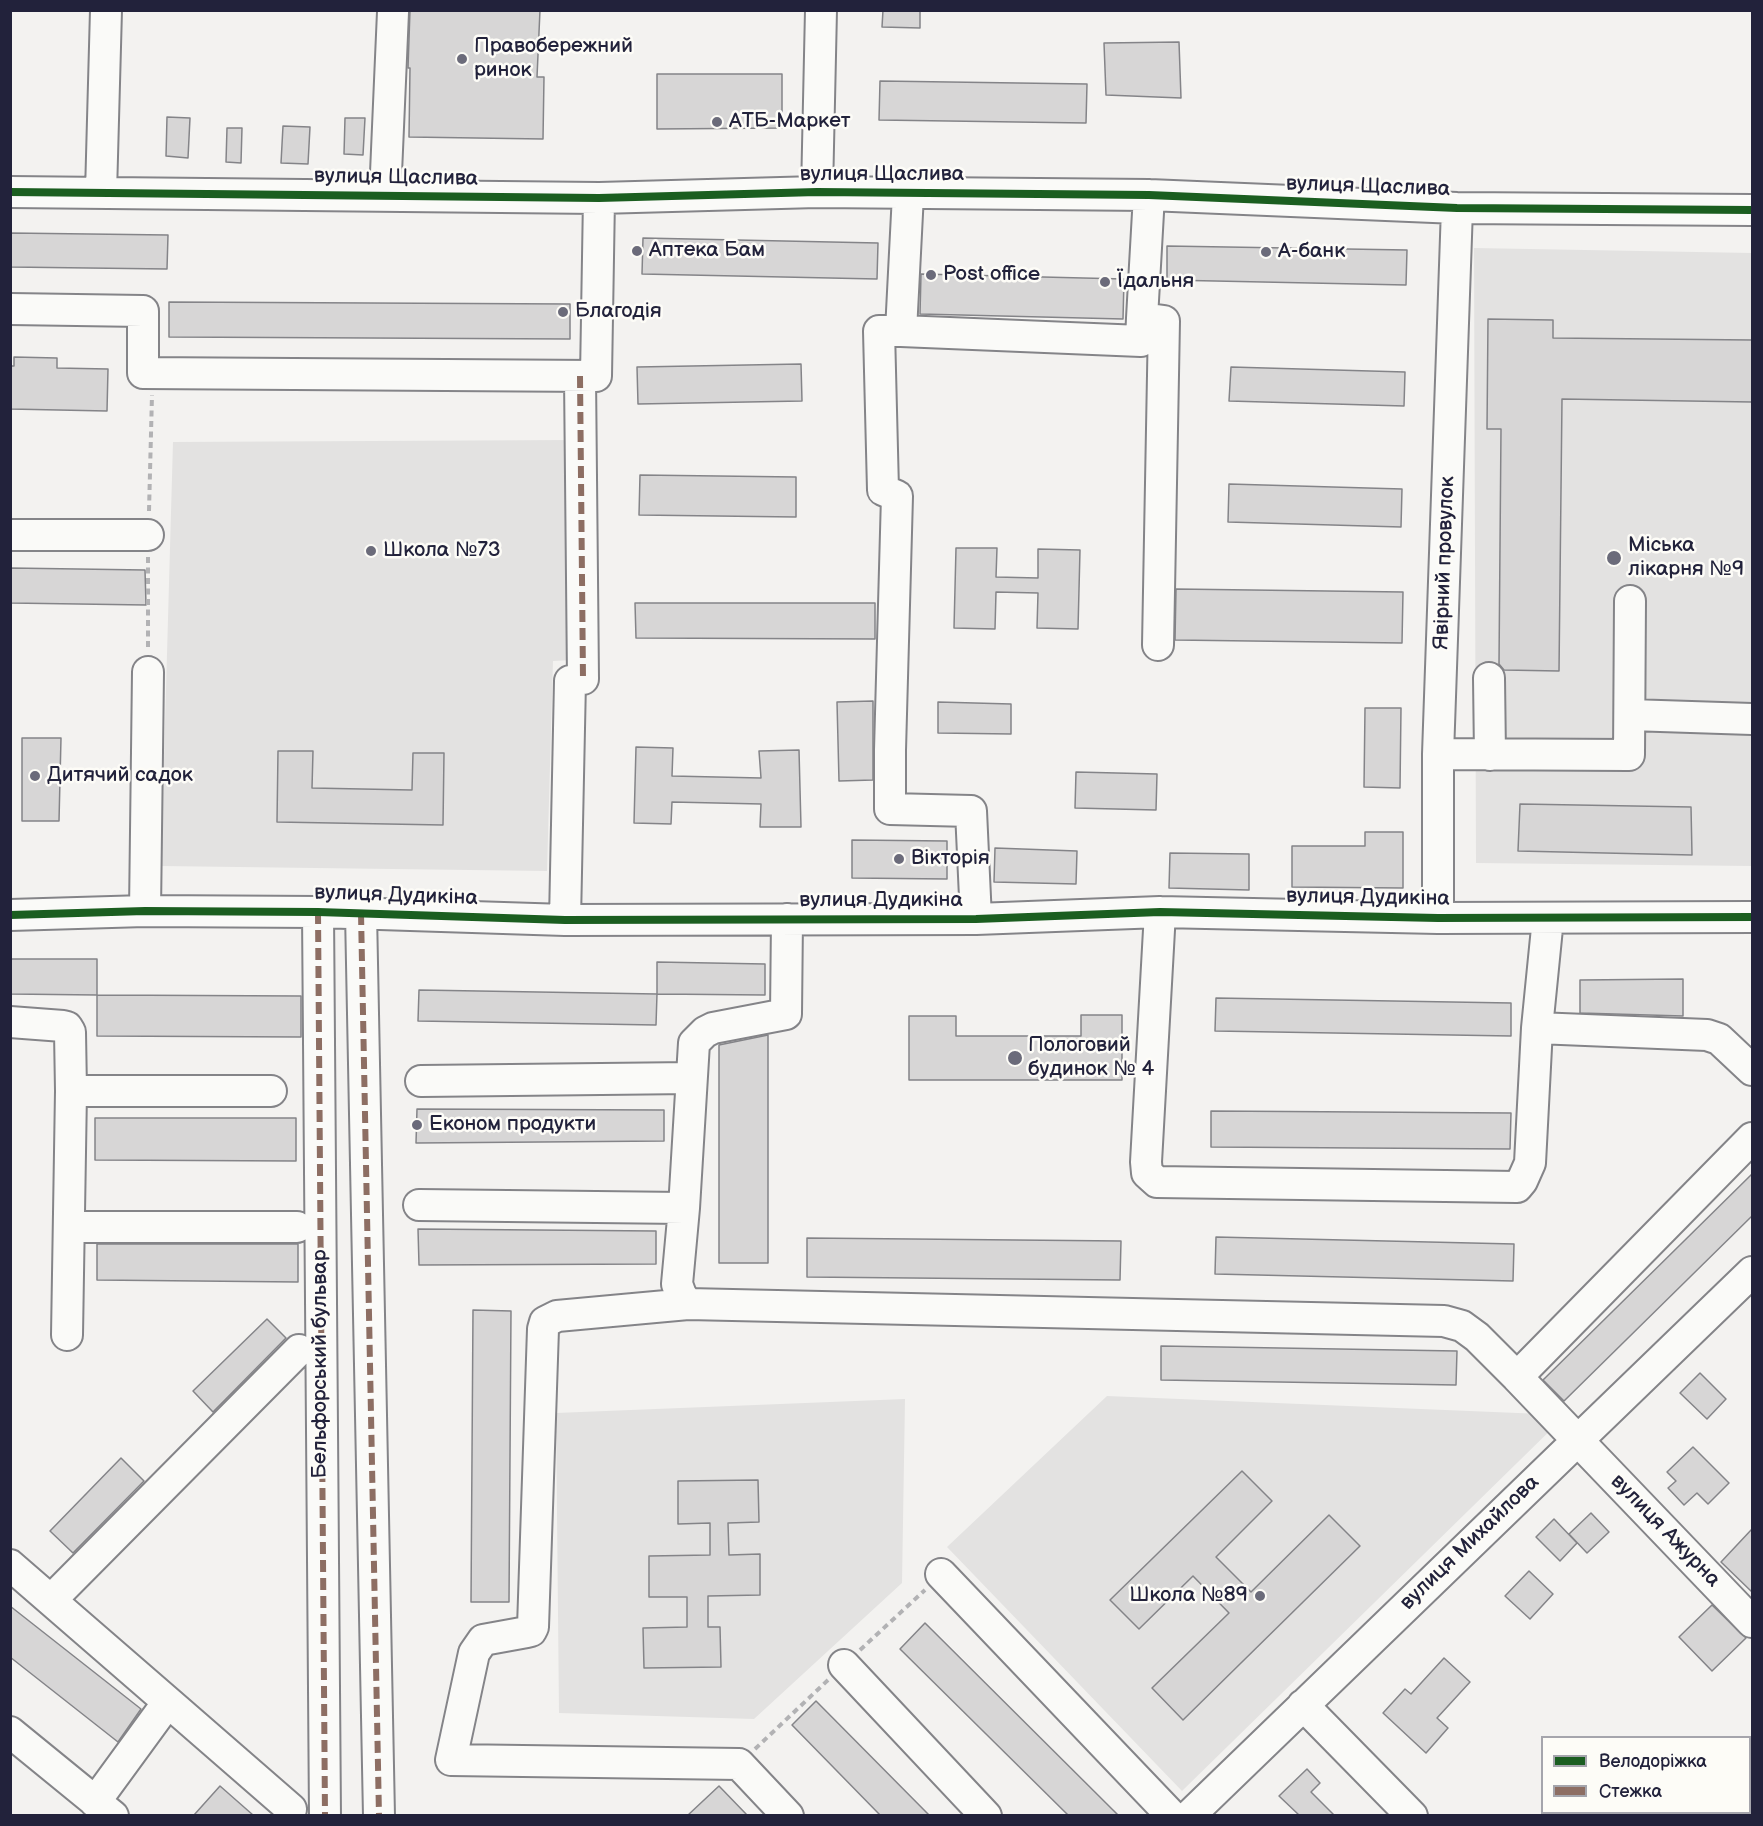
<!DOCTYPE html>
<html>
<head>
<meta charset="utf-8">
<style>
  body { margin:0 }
  #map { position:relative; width:1763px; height:1826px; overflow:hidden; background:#f3f2f0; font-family:"Balsamiq Sans",sans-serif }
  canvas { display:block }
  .frame { position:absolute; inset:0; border:12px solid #22223b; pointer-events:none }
  .legend { position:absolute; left:1541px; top:1736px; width:210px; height:78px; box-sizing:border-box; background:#fdfcf7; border:2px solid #a5a5ac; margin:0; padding:8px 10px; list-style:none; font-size:18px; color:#22223b }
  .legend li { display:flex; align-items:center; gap:12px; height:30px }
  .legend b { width:30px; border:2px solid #a5a5ac }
</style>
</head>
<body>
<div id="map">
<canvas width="1763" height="1826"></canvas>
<div class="frame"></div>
<ul class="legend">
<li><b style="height:8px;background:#1b5e20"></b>Велодоріжка</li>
<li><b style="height:8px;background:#8d6e63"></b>Стежка</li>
</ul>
</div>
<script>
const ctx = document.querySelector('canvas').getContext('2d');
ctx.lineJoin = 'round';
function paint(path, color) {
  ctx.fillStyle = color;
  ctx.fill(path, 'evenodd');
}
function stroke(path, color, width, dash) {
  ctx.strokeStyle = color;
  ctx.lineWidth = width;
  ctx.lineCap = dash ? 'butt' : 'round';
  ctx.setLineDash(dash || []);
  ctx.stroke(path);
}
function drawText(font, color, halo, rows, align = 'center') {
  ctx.font = font + ' "Balsamiq Sans",sans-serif';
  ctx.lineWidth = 5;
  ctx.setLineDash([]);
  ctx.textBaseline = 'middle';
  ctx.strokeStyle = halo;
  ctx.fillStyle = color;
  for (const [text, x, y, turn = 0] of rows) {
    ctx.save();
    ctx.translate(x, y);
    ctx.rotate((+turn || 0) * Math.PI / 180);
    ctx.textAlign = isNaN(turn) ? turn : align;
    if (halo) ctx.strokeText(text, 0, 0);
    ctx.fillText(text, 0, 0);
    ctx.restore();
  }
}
const built = new Path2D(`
  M 1474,248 L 1752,253 L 1752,866 L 1476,863 Z
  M 572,440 L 573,660 L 553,661 L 547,871 L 161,866 L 173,442 Z
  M 1107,1396 L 1566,1415 L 1182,1791 L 947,1547 Z
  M 905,1399 L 902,1583 L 754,1719 L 559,1713 L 556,1413 Z`);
const building = new Path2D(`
  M 410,10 L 540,10 L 537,77 L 544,77 L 543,139 L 409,137 L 410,68 L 408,68 Z
  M 883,10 L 920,10 L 920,28 L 882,27 Z
  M 1179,42 L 1181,98 L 1106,95 L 1104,43 Z
  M 657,74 L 782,74 L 782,128 L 657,129 Z
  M 880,81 L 1087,84 L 1086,123 L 879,120 Z
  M 167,117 L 190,118 L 188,158 L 166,156 Z
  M 345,118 L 365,118 L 363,155 L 344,154 Z
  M 283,126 L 310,127 L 308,164 L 281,163 Z
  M 227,128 L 242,128 L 241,163 L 226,162 Z
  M 10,233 L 168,235 L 167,269 L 10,267 Z
  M 643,238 L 878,243 L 877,279 L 642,274 Z
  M 1167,246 L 1407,250 L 1406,285 L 1167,280 Z
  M 921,274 L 1124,279 L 1123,319 L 920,314 Z
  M 169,302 L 570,304 L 570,339 L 169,337 Z
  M 1488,319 L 1553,320 L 1553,338 L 1752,340 L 1752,402 L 1562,399 L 1559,671 L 1504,670 L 1499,664 L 1501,429 L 1487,429 Z
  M 14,357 L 57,358 L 57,368 L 108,369 L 107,411 L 10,409 L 10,366 L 14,366 Z
  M 801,364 L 802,401 L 638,404 L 637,367 Z
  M 1231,367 L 1405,372 L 1404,406 L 1229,401 Z
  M 640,475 L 796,477 L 796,517 L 639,515 Z
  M 1229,484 L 1402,489 L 1401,527 L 1228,522 Z
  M 956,548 L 997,548 L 996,577 L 1038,578 L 1038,549 L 1080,550 L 1078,629 L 1037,628 L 1038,593 L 996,592 L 995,629 L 954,628 Z
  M 10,568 L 145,570 L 146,605 L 10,603 Z
  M 1176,589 L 1403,592 L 1402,643 L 1175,640 Z
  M 635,603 L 875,603 L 875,639 L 636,638 Z
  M 873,701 L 873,780 L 839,781 L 837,702 Z
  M 938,702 L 1011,704 L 1011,734 L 938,733 Z
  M 1365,708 L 1401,708 L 1400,788 L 1364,787 Z
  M 22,738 L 61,738 L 59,821 L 22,821 Z
  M 636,747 L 673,748 L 672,776 L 761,778 L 759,751 L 799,750 L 801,827 L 760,827 L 761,804 L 672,802 L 671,824 L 634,823 Z
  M 278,751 L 313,751 L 312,788 L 412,790 L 413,753 L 444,753 L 443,825 L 277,822 Z
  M 1076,772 L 1157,774 L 1156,810 L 1075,808 Z
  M 1520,804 L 1691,807 L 1692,855 L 1518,851 Z
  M 1365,832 L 1403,832 L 1403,888 L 1292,887 L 1292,846 L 1365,846 Z
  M 852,840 L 947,841 L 947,879 L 852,878 Z
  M 995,848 L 1077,851 L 1076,884 L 994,882 Z
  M 1170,853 L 1249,854 L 1249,890 L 1169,888 Z
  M 10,959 L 97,959 L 97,995 L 10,994 Z
  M 657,962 L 765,964 L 765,995 L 657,994 Z
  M 1683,979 L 1683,1016 L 1580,1013 L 1580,980 Z
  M 419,990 L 657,994 L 656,1025 L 418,1021 Z
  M 97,995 L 301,996 L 301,1037 L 97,1036 Z
  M 1216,998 L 1511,1003 L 1511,1036 L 1215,1031 Z
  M 1081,1015 L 1122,1015 L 1122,1080 L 909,1080 L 909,1016 L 956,1016 L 956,1036 L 1081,1036 Z
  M 768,1035 L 768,1263 L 719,1263 L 719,1045 Z
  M 417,1109 L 664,1110 L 664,1141 L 416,1143 Z
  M 1211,1111 L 1511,1113 L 1510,1149 L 1211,1147 Z
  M 95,1118 L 296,1118 L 296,1161 L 95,1160 Z
  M 1752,1174 L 1752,1216 L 1564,1401 L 1543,1380 Z
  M 418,1229 L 656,1231 L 656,1264 L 419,1265 Z
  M 1216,1237 L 1514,1244 L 1513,1281 L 1215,1274 Z
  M 807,1238 L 1121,1241 L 1120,1280 L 807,1277 Z
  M 97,1244 L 298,1244 L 298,1282 L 97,1280 Z
  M 473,1310 L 511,1311 L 509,1602 L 471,1602 Z
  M 267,1319 L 286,1338 L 213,1412 L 193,1391 Z
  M 1161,1346 L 1457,1351 L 1456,1385 L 1161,1380 Z
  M 1700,1373 L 1726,1399 L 1707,1419 L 1680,1393 Z
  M 1693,1447 L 1729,1483 L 1708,1504 L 1697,1493 L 1684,1505 L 1668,1488 L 1676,1481 L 1667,1472 Z
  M 121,1458 L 144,1481 L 73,1553 L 50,1531 Z
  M 1242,1471 L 1272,1501 L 1216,1557 L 1251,1592 L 1329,1515 L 1360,1546 L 1183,1720 L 1152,1688 L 1229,1613 L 1193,1576 L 1139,1629 L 1110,1600 Z
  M 758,1480 L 759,1522 L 728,1523 L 729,1555 L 760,1554 L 760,1595 L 708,1596 L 708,1627 L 720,1627 L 721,1667 L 644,1668 L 643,1628 L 687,1627 L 687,1597 L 649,1597 L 649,1556 L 710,1555 L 710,1523 L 678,1524 L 678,1481 Z
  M 1591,1513 L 1609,1532 L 1587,1553 L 1569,1534 Z
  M 1554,1519 L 1577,1543 L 1560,1561 L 1536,1537 Z
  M 1752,1529 L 1752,1592 L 1721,1562 Z
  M 1529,1571 L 1553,1594 L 1530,1619 L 1505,1596 Z
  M 1712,1605 L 1746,1638 L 1712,1671 L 1679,1637 Z
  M 10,1606 L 141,1709 L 118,1742 L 10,1657 Z
  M 925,1623 L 1118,1815 L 1068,1815 L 900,1649 Z
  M 1444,1658 L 1470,1682 L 1437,1718 L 1448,1728 L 1426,1753 L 1383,1713 L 1405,1689 L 1411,1694 Z
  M 816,1701 L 929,1815 L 880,1815 L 792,1725 Z
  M 1307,1769 L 1320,1783 L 1311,1792 L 1334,1815 L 1299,1815 L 1279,1796 Z
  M 220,1786 L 253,1815 L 194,1815 Z
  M 719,1786 L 747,1815 L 688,1815 Z`);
const path = new Path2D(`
  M 149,511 L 152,395
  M 148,557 L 148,649
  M 860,1650 L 925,1590
  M 755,1749 L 828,1680`);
const minor = new Path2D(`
  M 10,192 L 599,198 L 817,192 L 1149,195 L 1457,208 L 1752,210
  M 817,192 L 821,10
  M 101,193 L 106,10
  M 908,194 L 901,331 L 879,331 L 883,490 L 897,496 L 890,750 L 890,809 L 971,811 L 976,919
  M 1149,195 L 1142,318 L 1164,321 L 1158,645
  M 385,196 L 393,12
  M 10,309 L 143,311 L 143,373 L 596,376 L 599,198
  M 901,331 L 1141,341 L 1142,318
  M 10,535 L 148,535
  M 1489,678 L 1490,755
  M 1630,715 L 1752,719
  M 1438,754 L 1629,755 L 1630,601
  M 145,911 L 148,672
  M 318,912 L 325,1816
  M 1160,912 L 1146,1162 L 1147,1173 L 1157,1182 L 1517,1187 L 1522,1181 L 1530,1163 L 1537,1028
  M 361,913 L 379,1816
  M 10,915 L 145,911 L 318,912 L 565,920 L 976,919 L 1160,912 L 1438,918 L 1752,917
  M 1438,918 L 1438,754 L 1457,208
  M 1548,918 L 1537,1028 L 1707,1035 L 1719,1039 L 1752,1070
  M 787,919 L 786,1014 L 713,1028 L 705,1032 L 694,1043 L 684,1208 L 677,1284 L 681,1295 L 688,1304 L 1444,1321 L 1462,1326 L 1477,1337 L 1517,1377
  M 565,920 L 570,681 L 583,679 L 580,376
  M 10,1022 L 63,1026 L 67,1027 L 70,1032 L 71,1091 L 67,1335
  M 421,1081 L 691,1078
  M 71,1091 L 271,1091
  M 1752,1138 L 1517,1377 L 1752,1622
  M 419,1205 L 684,1208
  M 69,1227 L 297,1227
  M 688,1304 L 557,1316 L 545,1322 L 543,1329 L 533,1627 L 531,1631 L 527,1632 L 483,1640 L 474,1653 L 451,1760 L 739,1764 L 788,1816
  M 10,1565 L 168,1702 L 95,1802
  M 941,1574 L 1172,1816
  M 51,1600 L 299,1350
  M 844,1665 L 986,1816
  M 168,1702 L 291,1809
  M 1303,1705 L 1412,1816
  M 10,1732 L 113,1816
  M 1189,1816 L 1752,1272`);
const quiet = new Path2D(`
  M 580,376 L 583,679
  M 318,912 L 325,1816
  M 361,913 L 379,1816`);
const cycleway = new Path2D(`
  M 10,192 L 599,198 L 817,192 L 1149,195 L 1457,208 L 1752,210
  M 10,915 L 145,911 L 318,912 L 565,920 L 976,919 L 1160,912 L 1438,918 L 1752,917`);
const markers = [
  [462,59,6,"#6b6b7a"],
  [717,122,6,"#6b6b7a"],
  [637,251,6,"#6b6b7a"],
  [1266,252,6,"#6b6b7a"],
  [931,275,6,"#6b6b7a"],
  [1105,282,6,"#6b6b7a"],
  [563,312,6,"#6b6b7a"],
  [371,551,6,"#6b6b7a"],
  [1614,558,8,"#6b6b7a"],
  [35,776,6,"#6b6b7a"],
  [899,859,6,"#6b6b7a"],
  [1015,1058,8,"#6b6b7a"],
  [417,1125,6,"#6b6b7a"],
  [1260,1596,6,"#6b6b7a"]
];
const poiNames = [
  ["Правобережний",474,47],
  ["ринок",474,71],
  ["АТБ-Маркет",729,122],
  ["Аптека Бам",649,251],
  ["А-банк",1278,252],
  ["Post office",943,275],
  ["Їдальня",1117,282],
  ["Благодія",575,312],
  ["Міська",1628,546],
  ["лікарня №9",1628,570],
  ["Школа №73",383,551],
  ["Дитячий садок",47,776],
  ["Вікторія",911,859],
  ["Пологовий",1028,1046],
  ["будинок № 4",1028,1070],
  ["Економ продукти",429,1125],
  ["Школа №89",1248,1596,"right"]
];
const streetNames = [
  ["вулиця Щаслива",882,175],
  ["вулиця Щаслива",396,178,1],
  ["вулиця Щаслива",1368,187,2],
  ["Явірний провулок",1445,563,-88],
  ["вулиця Дудикіна",396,896,2],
  ["вулиця Дудикіна",1368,898,1],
  ["вулиця Дудикіна",881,901],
  ["Бельфорський бульвар",321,1364,-90],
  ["вулиця Ажурна",1665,1531,46],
  ["вулиця Михайлова",1470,1543,-44]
];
paint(built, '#e3e2e1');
paint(building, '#d7d6d6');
stroke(building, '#848488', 1.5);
stroke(minor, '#848488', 34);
stroke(path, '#b2b2b4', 4, [6, 4.5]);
stroke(minor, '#fafaf8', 30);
stroke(quiet, '#8d6e63', 6, [12, 6]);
stroke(cycleway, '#1b5e20', 8);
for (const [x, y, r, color] of markers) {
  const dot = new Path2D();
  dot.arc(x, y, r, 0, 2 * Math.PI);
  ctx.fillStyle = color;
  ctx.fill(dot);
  stroke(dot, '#fdfcf7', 2);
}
drawText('21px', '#22223b', '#fdfcf7', poiNames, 'left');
drawText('21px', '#22223b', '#fdfcf7', streetNames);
</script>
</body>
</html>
